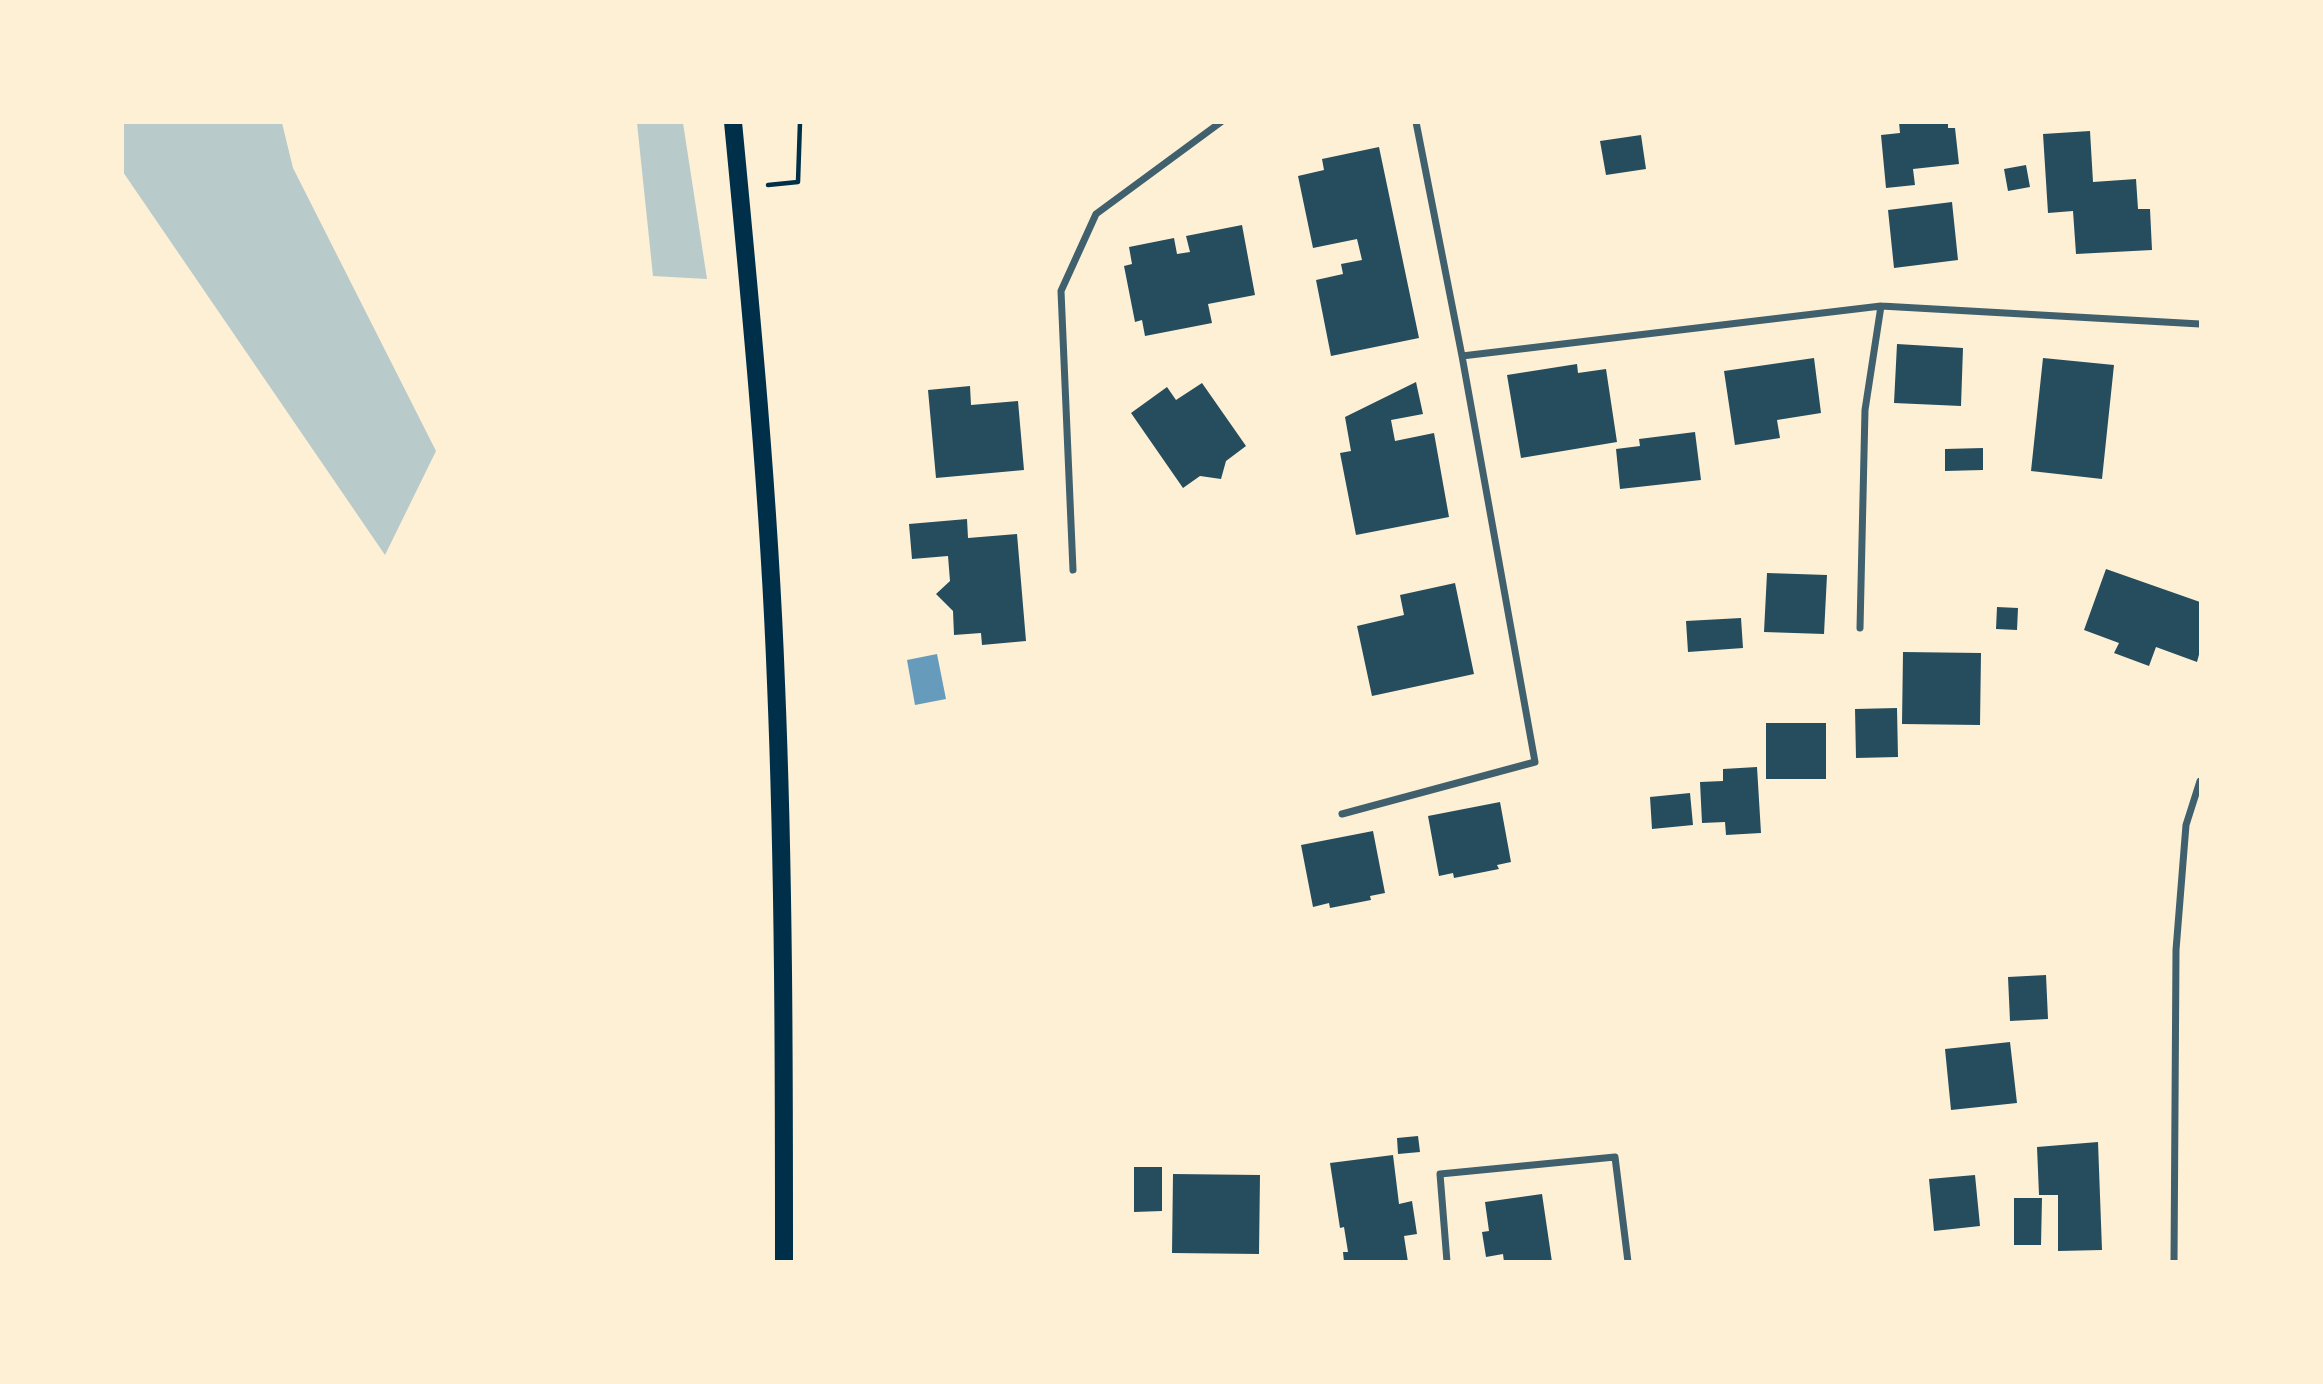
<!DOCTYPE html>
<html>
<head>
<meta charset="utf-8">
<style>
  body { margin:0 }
  #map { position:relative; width:2323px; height:1384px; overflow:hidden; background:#fdf0d5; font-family:"Roboto Condensed",sans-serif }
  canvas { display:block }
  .frame { position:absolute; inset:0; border:124px solid #fdf0d5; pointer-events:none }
</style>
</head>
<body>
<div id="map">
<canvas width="2323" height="1384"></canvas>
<div class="frame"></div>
</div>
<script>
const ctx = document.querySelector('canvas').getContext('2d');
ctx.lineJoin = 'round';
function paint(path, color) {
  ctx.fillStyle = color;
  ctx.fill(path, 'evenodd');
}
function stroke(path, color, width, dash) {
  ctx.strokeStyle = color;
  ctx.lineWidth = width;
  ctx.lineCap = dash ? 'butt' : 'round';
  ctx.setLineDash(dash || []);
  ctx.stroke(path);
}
const green = new Path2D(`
  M 122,123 L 282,123 L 293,168 L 436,451 L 385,555 L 123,172 Z
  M 637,123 L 683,123 L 707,279 L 653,276 Z`);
const water = new Path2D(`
  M 937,654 L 946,699 L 915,705 L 907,660 Z`);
const building = new Path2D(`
  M 1899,122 L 1948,122 L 1948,128 L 1955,128 L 1959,164 L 1913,169 L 1915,185 L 1886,188 L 1881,135 L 1900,133 Z
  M 2090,131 L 2093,182 L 2136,179 L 2138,209 L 2150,209 L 2152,250 L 2076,254 L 2073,211 L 2048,213 L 2043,134 Z
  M 1641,135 L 1646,169 L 1606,175 L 1600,141 Z
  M 1379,147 L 1419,338 L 1331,356 L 1316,280 L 1343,274 L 1341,264 L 1362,260 L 1357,239 L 1313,248 L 1298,176 L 1324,170 L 1322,159 Z
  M 2026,165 L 2030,187 L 2008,191 L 2004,169 Z
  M 1952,202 L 1958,260 L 1894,268 L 1888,210 Z
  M 1242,225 L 1255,295 L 1208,304 L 1212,323 L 1145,336 L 1142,320 L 1135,322 L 1124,266 L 1132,264 L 1129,247 L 1174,238 L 1177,254 L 1190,252 L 1186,236 Z
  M 1897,344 L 1963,348 L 1961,406 L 1894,403 Z
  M 1814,358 L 1821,413 L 1777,420 L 1780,438 L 1735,445 L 1724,371 Z
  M 2043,358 L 2114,365 L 2102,479 L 2031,471 Z
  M 1577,364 L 1578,373 L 1606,369 L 1617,442 L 1521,458 L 1507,375 Z
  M 1416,382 L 1423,414 L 1391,420 L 1395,441 L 1434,433 L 1449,517 L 1356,535 L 1340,453 L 1351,451 L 1345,417 Z
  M 1202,383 L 1246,446 L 1226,461 L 1221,479 L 1200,476 L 1183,488 L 1131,413 L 1167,387 L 1176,400 Z
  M 970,386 L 971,405 L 1018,401 L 1024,470 L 936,478 L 928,390 Z
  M 1695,432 L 1701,480 L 1620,489 L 1616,449 L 1640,446 L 1639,439 Z
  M 1983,448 L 1983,470 L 1945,471 L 1945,449 Z
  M 967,519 L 968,538 L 1017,534 L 1026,641 L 982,645 L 981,633 L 954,635 L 953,611 L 936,594 L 950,581 L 948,556 L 912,559 L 909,524 Z
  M 2106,569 L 2200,602 L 2200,651 L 2197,662 L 2156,647 L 2149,666 L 2114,653 L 2119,643 L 2084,630 Z
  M 1767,573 L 1827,575 L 1824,634 L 1764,632 Z
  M 1455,583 L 1474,674 L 1372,696 L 1357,626 L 1404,615 L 1400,595 Z
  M 1997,607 L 2018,608 L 2017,630 L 1996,629 Z
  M 1741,618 L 1743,648 L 1688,652 L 1686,621 Z
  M 1903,652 L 1981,653 L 1980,725 L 1902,724 Z
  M 1897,708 L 1898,757 L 1856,758 L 1855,709 Z
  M 1766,723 L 1826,723 L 1826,779 L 1766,779 Z
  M 1757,767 L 1761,833 L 1726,835 L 1725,822 L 1702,823 L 1700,782 L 1723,781 L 1723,769 Z
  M 1690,793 L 1693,825 L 1652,829 L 1650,797 Z
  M 1500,802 L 1511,862 L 1497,865 L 1499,869 L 1454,878 L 1453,873 L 1439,876 L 1428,816 Z
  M 1373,831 L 1385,893 L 1370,896 L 1371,900 L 1330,908 L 1329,903 L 1313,907 L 1301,845 Z
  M 2046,975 L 2048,1019 L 2010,1021 L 2008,977 Z
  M 2010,1042 L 2017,1103 L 1951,1110 L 1945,1049 Z
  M 1418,1136 L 1420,1152 L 1398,1154 L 1397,1138 Z
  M 2098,1142 L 2102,1250 L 2058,1251 L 2058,1195 L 2039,1195 L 2037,1147 Z
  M 1393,1155 L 1399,1204 L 1412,1201 L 1417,1234 L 1404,1236 L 1408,1262 L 1344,1262 L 1343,1252 L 1348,1252 L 1344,1227 L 1340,1228 L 1330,1163 Z
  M 1134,1167 L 1162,1167 L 1162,1211 L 1134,1212 Z
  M 1173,1174 L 1260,1175 L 1259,1254 L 1172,1253 Z
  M 1975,1175 L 1980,1226 L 1934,1231 L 1929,1179 Z
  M 1542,1194 L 1552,1262 L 1504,1262 L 1503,1254 L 1486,1257 L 1482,1232 L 1489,1231 L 1485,1202 Z
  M 2014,1198 L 2042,1198 L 2041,1245 L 2014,1245 Z`);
const path = new Path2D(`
  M 768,185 L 798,182 L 800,122`);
const minor = new Path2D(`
  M 1462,356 L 1881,306 L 2200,324
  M 1073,570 L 1061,291 L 1096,214 L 1221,122
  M 1860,628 L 1865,410 L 1881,306
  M 1342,814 L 1535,762 L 1462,356 L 1416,122
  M 1447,1262 L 1440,1174 L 1615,1157 L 1628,1262
  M 2174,1262 L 2176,950 L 2186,825 L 2200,781`);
const primary = new Path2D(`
  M 733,122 C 751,309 769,496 776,683 C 784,875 784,1069 784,1262`);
paint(green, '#b9caca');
paint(water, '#669bbc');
paint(building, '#264d5e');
stroke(path, '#003049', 4.5);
stroke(minor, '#3f606c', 7);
stroke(primary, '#003049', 18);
</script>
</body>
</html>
